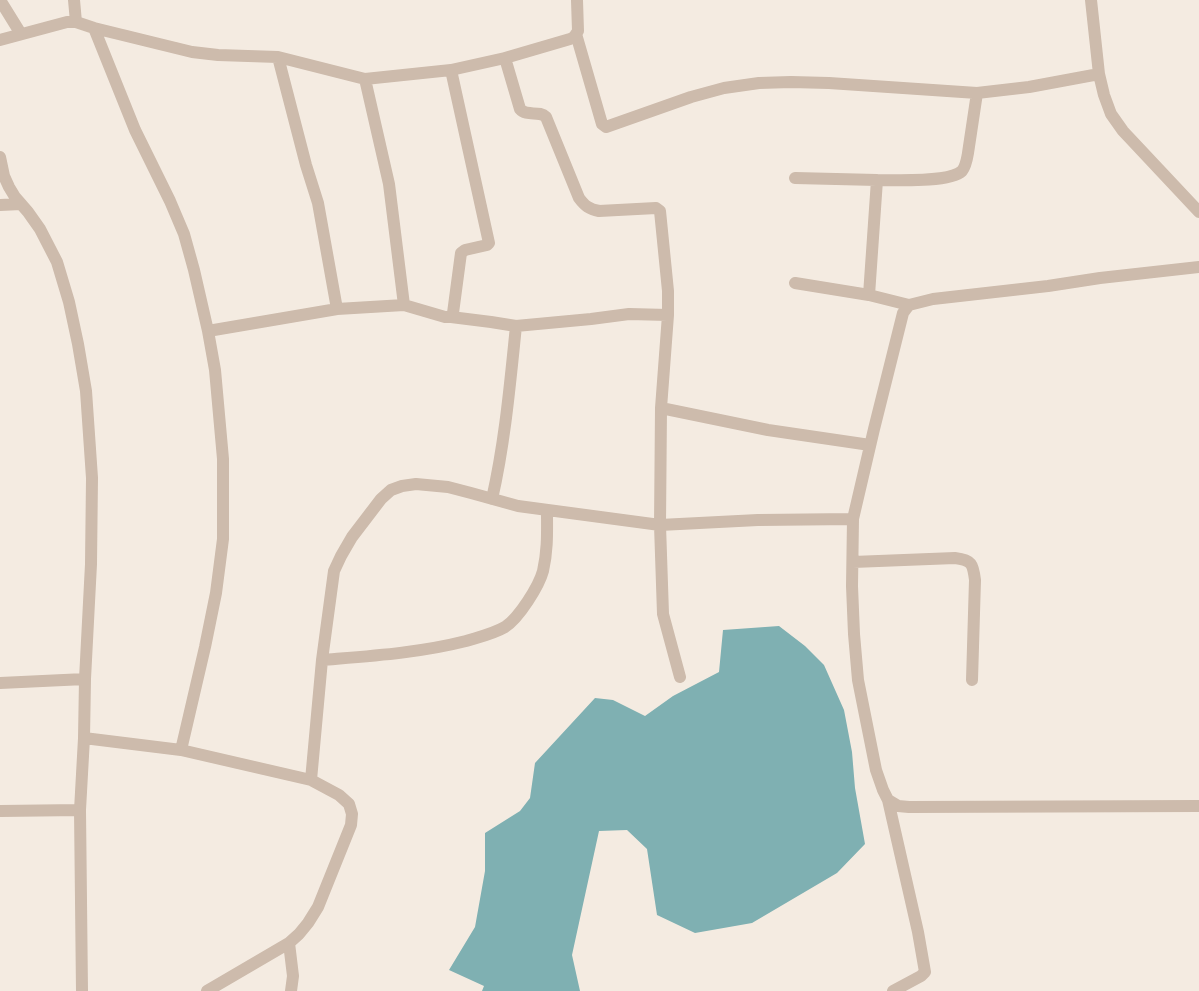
<!DOCTYPE html>
<html>
<head>
<meta charset="utf-8">
<style>
  body { margin:0 }
  canvas { display:block; background:#f4ebe1 }
</style>
</head>
<body>
<canvas width="1199" height="991"></canvas>
<script>
const ctx = document.querySelector('canvas').getContext('2d');
ctx.lineJoin = 'round';
function paint(path, color) {
  ctx.fillStyle = color;
  ctx.fill(path, 'evenodd');
}
function stroke(path, color, width, dash) {
  ctx.strokeStyle = color;
  ctx.lineWidth = width;
  ctx.lineCap = dash ? 'butt' : 'round';
  ctx.setLineDash(dash || []);
  ctx.stroke(path);
}
const water = new Path2D(`
  M 779,626 L 805,646 L 824,665 L 844,710 L 852,752 L 855,788 L 865,844 L 837,873 L 752,923 L 695,933 L 657,915 L 647,849 L 627,830 L 599,831 L 572,955 L 580,991 L 482,991 L 484,986 L 449,970 L 475,927 L 485,871 L 485,833 L 520,811 L 530,798 L 535,763 L 595,698 L 613,700 L 645,716 L 673,696 L 719,672 L 723,630 Z`);
const minor = new Path2D(`
  M 0,0 L 21,34
  M 74,0 L 76,22
  M 1091,0 L 1099,74 L 1104,95 L 1111,114 L 1123,131 L 1199,212
  M 94,28 L 135,130 L 170,201 L 184,234 L 194,270 L 208,331 L 215,370 L 223,459 L 223,539 L 216,593 L 205,647 L 181,750
  M 576,34 L 602,124 L 606,127 L 691,97 L 724,88 L 759,83 L 791,82 L 829,83 L 977,93 L 1029,87 L 1099,74
  M 0,40 L 67,22 L 76,22 L 94,28 L 192,52 L 218,55 L 278,57 L 365,79 L 451,70 L 505,58 L 570,39 L 574,37 L 578,31 L 577,0
  M 278,57 L 306,165 L 318,203 L 337,309
  M 505,58 L 520,109 C 527,117 539,110 546,117 L 579,198 C 585,206 589,209 599,211 L 656,208 L 660,211 L 668,291 L 668,315 L 661,408
  M 0,157 L 4,176 L 9,187 L 15,197 L 28,212 L 40,229 L 57,262 L 69,302 L 78,344 L 86,391 L 92,478 L 91,564 L 85,679 L 84,738 L 80,810 L 82,991
  M 795,178 L 877,180
  M 0,205 L 21,204
  M 1199,267 L 1100,278 L 1048,286 L 933,299 L 909,305 L 903,313 L 874,429 L 853,519 L 852,586 L 854,634 L 858,680 L 876,770 L 883,790 L 888,800 L 898,806 L 909,807 L 1199,806
  M 795,283 L 869,295
  M 404,305 L 445,317 L 451,317 L 453,313 L 461,253 L 465,250 L 487,245 L 489,243 L 451,70
  M 909,305 L 869,295 L 877,180 C 896,180 949,183 962,171 C 966,166 967,159 968,153 L 977,93
  M 451,317 L 491,322 L 516,326 L 591,319 L 629,314 L 668,315
  M 208,331 L 337,309 L 404,305 L 389,184 L 365,79
  M 492,499 C 505,442 510,384 516,326
  M 853,562 L 955,558 C 972,560 973,564 975,580 L 972,680
  M 322,660 C 370,656 419,653 466,641 C 479,637 493,634 505,627 C 519,618 539,586 543,571 C 548,549 547,531 547,510
  M 680,677 L 663,614 L 660,525 L 661,408 L 768,430 L 870,445
  M 0,683 L 85,679
  M 84,738 L 181,750 L 311,780 L 339,795 L 349,804 L 352,814 L 351,825 L 318,907 L 308,923 L 299,934 L 289,943 L 207,991
  M 311,780 L 322,660 L 334,571 L 341,556 L 352,537 L 381,499 L 391,490 L 402,486 L 416,484 L 448,487 L 471,493 L 518,506 L 660,525 L 758,520 L 853,519
  M 888,800 L 918,932 L 925,972 L 921,976 L 893,991
  M 0,811 L 80,810
  M 289,943 L 293,976 L 291,991`);
paint(water, '#7fb0b2');
stroke(minor, '#cdbbac', 12);
</script>
</body>
</html>
